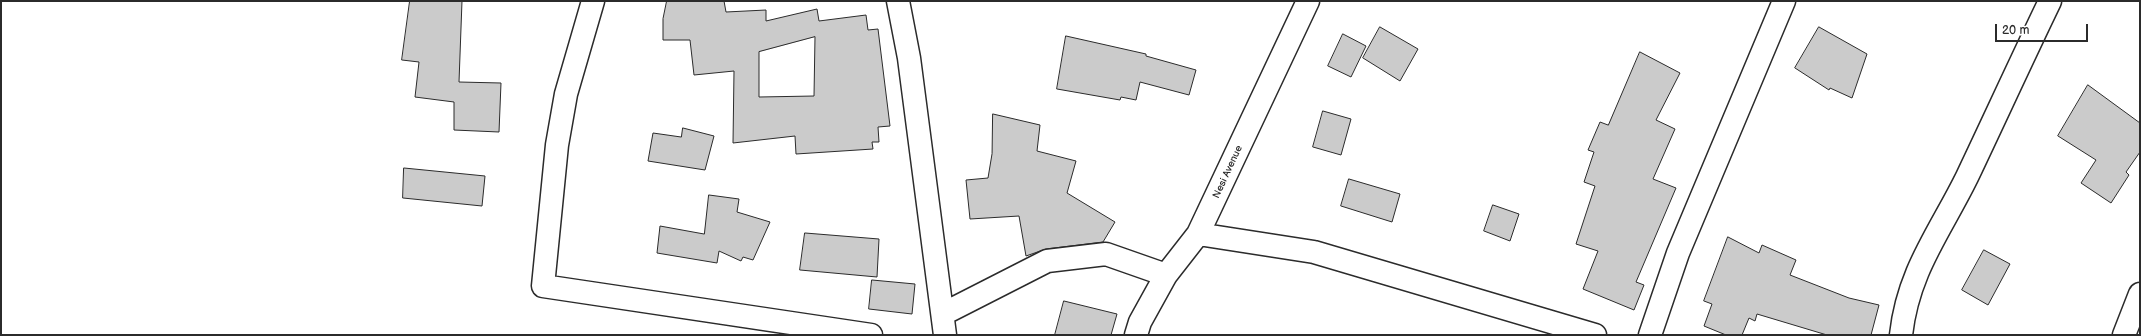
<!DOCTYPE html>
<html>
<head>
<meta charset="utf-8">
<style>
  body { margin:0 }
  #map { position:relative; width:2141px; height:336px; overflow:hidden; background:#fff; font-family:"Balsamiq Sans",sans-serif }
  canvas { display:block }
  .frame { position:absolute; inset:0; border:2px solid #2b2b2b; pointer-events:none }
  .scale { position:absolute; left:1995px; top:24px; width:93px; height:18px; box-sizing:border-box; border:2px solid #2b2b2b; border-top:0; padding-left:5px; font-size:12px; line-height:14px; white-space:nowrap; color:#2b2b2b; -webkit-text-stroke:3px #fff; paint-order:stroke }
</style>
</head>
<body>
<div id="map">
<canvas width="2141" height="336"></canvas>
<div class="frame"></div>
<div class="scale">20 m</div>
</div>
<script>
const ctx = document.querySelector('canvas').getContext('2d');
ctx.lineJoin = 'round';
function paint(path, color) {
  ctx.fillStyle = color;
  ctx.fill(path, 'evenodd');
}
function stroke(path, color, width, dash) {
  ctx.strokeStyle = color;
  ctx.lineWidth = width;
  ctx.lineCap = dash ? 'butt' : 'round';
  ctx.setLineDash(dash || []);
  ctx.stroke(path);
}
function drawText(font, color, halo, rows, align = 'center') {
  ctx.font = font + ' "Balsamiq Sans",sans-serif';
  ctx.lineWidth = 3;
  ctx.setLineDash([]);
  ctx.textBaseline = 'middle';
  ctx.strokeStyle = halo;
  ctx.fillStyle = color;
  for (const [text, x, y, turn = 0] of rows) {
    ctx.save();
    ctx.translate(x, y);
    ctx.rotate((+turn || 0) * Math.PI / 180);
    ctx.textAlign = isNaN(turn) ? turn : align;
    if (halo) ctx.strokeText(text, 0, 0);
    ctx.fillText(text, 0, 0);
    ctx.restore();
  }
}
const building = new Path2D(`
  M 410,1 L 462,1 L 459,82 L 501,83 L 499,132 L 454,130 L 454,102 L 415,97 L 419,62 L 402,60 Z
  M 667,1 L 724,1 L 726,12 L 766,10 L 766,21 L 817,9 L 819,21 L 866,15 L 868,30 L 878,29 L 890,126 L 878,127 L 879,142 L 872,142 L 873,149 L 796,154 L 795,136 L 733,143 L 734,71 L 694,75 L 690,40 L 663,40 L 663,19 ZM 815,37 L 814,96 L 759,97 L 759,52 Z
  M 1380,27 L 1418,49 L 1400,81 L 1363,58 Z
  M 1819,27 L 1867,54 L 1852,98 L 1830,88 L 1829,90 L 1795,68 Z
  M 1343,34 L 1366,46 L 1351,77 L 1328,66 Z
  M 1066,36 L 1146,54 L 1146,56 L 1196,70 L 1189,95 L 1140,82 L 1136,100 L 1121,97 L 1120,100 L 1057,89 Z
  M 1640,52 L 1680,73 L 1656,120 L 1675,129 L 1653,179 L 1676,188 L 1636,282 L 1644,285 L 1634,310 L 1583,289 L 1598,251 L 1576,244 L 1595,186 L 1584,182 L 1594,152 L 1588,150 L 1600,122 L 1608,125 Z
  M 2088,85 L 2140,123 L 2140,152 L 2126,172 L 2129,175 L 2111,203 L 2081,183 L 2096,160 L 2058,136 Z
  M 1323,111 L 1351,119 L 1341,155 L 1313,147 Z
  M 993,114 L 1040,125 L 1037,151 L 1076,161 L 1067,193 L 1115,222 L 1103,242 L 1046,249 L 1026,256 L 1019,216 L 970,219 L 966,180 L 988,178 L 992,154 Z
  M 683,128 L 714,136 L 705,170 L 648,161 L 653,133 L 681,137 Z
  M 404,168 L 485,176 L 482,206 L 403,198 Z
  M 1349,179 L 1400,194 L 1392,222 L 1341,206 Z
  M 709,195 L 739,199 L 737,212 L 770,222 L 753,260 L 743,257 L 741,261 L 719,251 L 717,263 L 657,253 L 660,226 L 704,234 Z
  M 1493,205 L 1519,214 L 1510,241 L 1484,231 Z
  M 805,233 L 879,239 L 877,277 L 800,270 Z
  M 1728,237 L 1759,253 L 1762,245 L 1796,260 L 1790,275 L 1849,298 L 1879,305 L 1871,335 L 1827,335 L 1757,314 L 1755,321 L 1749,318 L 1742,335 L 1726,335 L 1704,326 L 1712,304 L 1704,301 Z
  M 1984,250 L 2010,264 L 1988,305 L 1962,290 Z
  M 872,280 L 915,284 L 912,314 L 869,309 Z
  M 1064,301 L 1117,314 L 1111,335 L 1055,335 Z`);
const minor = new Path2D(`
  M 593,1 L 566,94 L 557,145 L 543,286 L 871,335
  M 898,1 L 909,58 L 945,335
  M 1198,234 L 1314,252 L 1595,335
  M 943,314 L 1047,261 L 1106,254 L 1166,275
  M 1136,335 L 1140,322 L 1166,275 L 1198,234 L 1308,1
  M 1650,335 L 1678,253 L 1784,1
  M 1901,335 C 1908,271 1940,232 1967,177 C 1995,118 2022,59 2050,1
  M 2124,335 L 2140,294`);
const streetNames = [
  ["Nesi Avenue",1228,172,-65]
];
paint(building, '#cbcbcb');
stroke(building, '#2b2b2b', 1);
stroke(minor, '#2b2b2b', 25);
stroke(minor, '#fff', 22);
drawText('10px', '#2b2b2b', '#fff', streetNames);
</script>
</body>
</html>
